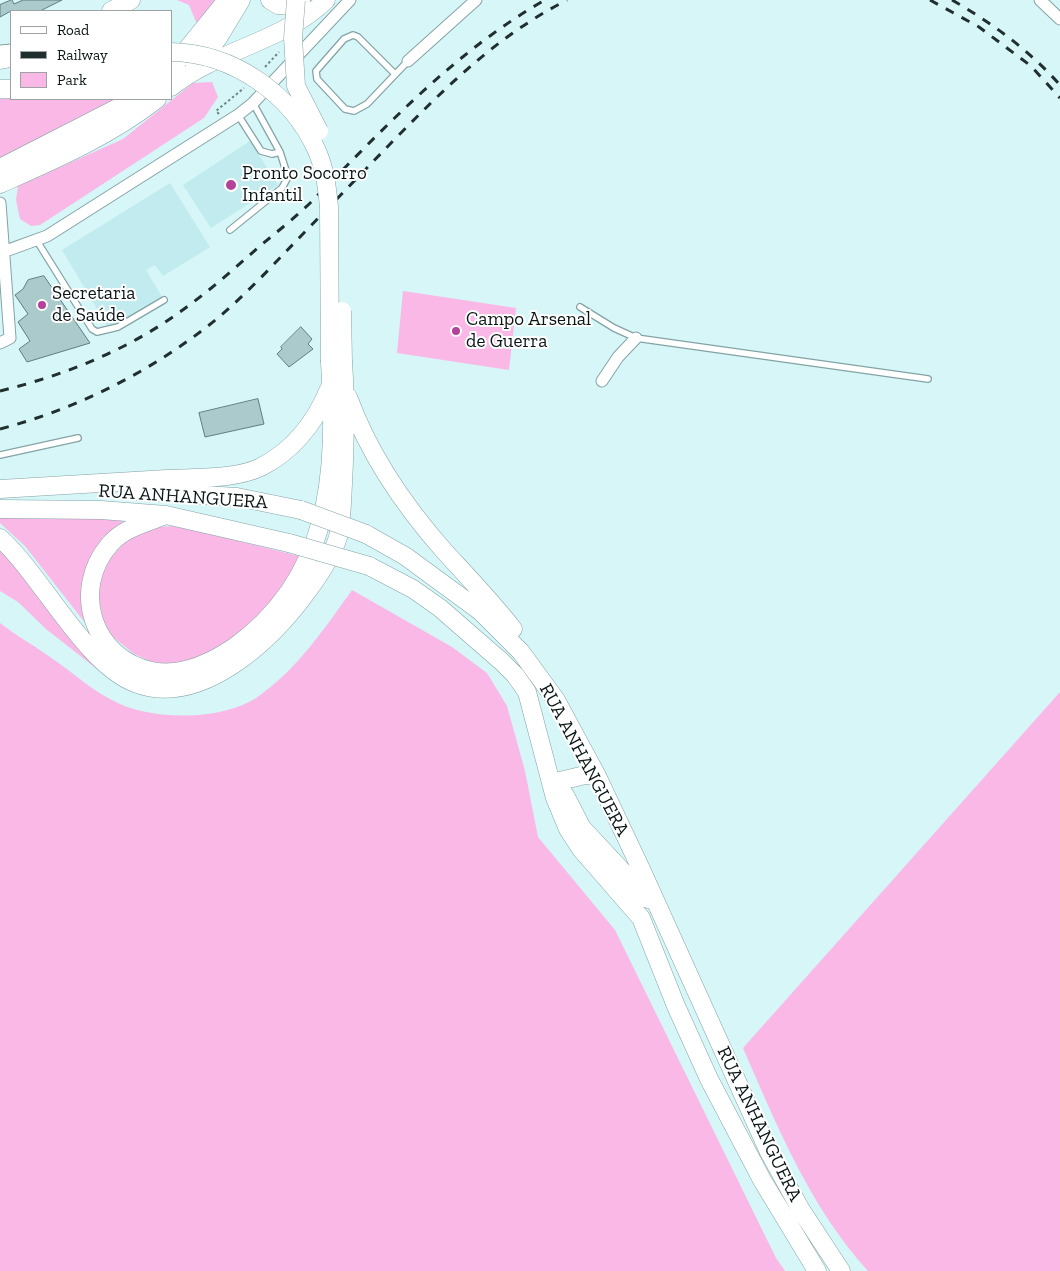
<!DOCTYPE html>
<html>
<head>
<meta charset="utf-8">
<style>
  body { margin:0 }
  #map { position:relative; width:1060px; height:1271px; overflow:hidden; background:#d6f6f8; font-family:"Zilla Slab",serif }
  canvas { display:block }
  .legend { position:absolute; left:10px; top:10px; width:162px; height:90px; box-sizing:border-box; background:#fff; border:1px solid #9da2a2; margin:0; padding:6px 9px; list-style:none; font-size:15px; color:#0a1616 }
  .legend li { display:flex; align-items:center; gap:10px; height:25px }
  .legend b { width:25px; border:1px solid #9da2a2 }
</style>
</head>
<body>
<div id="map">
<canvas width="1060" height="1271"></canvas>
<ul class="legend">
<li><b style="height:6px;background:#fff"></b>Road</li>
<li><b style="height:6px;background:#202e2e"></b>Railway</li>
<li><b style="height:14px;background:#f9b8e6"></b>Park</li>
</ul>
</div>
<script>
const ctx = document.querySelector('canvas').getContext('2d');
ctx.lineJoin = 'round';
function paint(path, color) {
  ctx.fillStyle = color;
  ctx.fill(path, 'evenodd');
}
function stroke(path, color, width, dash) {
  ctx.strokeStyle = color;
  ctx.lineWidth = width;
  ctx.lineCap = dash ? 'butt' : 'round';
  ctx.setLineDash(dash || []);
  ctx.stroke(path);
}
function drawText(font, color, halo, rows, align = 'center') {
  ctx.font = font + ' "Zilla Slab",serif';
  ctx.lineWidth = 4;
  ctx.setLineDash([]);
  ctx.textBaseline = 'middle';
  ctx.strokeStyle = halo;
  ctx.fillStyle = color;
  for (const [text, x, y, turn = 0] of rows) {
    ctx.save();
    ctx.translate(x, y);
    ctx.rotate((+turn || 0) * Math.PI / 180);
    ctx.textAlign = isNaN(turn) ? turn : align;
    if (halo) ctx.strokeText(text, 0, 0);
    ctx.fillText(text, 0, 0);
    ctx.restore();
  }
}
const built = new Path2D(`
  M 250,141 L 278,185 L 211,228 L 183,185 Z
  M 170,183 L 210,247 L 163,276 L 155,265 L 146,270 L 162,297 L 109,329 L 62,250 Z`);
const green = new Path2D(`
  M 177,0 L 220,0 L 199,29 L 189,5 Z
  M 212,82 L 218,97 L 204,118 L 40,225 L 31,226 L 20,219 L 16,200 L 18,186 L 123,139 L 193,83 Z
  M 11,98 L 11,99 L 125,99 L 0,161 L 0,99 Z
  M 403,291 L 516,308 L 509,370 L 397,353 Z
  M 0,516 L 121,516 L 125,520 L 103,537 L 97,548 L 97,638 L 25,546 L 0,523 Z
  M 178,526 L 303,557 L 298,572 L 247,632 L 185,665 L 155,663 L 134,654 L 112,636 L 103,620 L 99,600 L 99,582 L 110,558 L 127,540 L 151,527 Z
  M 0,545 L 102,673 L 46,629 L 18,602 L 0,591 Z
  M 352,590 L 452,647 L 487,673 L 507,706 L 525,771 L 538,837 L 615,930 L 776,1258 L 785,1271 L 0,1271 L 0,623 C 15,635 32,644 47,655 C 72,671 92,692 120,704 C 158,721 225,720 259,696 C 298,668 325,628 352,590 Z
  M 1060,692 L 1060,1271 L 868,1271 C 810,1207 777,1126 743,1048 Z`);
const building = new Path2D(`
  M 12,0 L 14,4 L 23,0 L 62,0 L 40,11 L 11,11 L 0,17 L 0,5 Z
  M 44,276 L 90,343 L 27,362 L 19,349 L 30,341 L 18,322 L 28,314 L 15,295 L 23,289 L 28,280 Z
  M 301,327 L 312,339 L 308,344 L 313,349 L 289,367 L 277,354 L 282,349 L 281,347 Z
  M 258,399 L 264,424 L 205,437 L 199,413 Z`);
const path = new Path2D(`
  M 265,67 L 279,52
  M 219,114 L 216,111 L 244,88`);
const lane = new Path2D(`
  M 395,74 L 358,37 L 353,35 L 344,39 L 316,71 L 317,79 L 345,109 L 354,111 L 367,104 L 408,61
  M 238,115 L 261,151 L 272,154 L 280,152
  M 230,230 L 282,188 L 288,177 L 280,152 L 253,103
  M 37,241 L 92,329 L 97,332 L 118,327 L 164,300
  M 580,307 L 614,328 L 636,338 L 928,379
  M 0,455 L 78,438`);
const street = new Path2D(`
  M 1040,0 L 1060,19
  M 0,51 L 11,50
  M 408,61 L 476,0
  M 0,203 L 10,338 L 0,343
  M 0,253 L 47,236 L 238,115 L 253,103 L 350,0
  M 602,381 L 618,357 L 636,338`);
const primary = new Path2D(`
  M 270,0 L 278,5 L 292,6 L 301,0
  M 111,11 L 131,0
  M 0,60 L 11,58
  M 195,66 L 218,38 L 241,0
  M 171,69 L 227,0
  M 171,87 C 217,50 283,42 326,0
  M 0,89 L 11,89
  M 0,168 L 135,99
  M 0,184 C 54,160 110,136 157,99
  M 348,397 C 369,454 405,507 445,552 C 468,577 492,602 513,629
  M 0,489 C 56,486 111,482 167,479 C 196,477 234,480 261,467 C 294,450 315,423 329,389
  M 136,491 L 237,497 L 301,510
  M 0,509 L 101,510 L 166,515 L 289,543
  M 166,515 C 146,523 124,528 110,544 C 70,590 93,659 152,671 C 181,677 209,664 233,648 C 332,578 337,473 330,362
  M 366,534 L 405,556 L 480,611 L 521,652 L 556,700 L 597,776 L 641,869 L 769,1152 L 801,1210 L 841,1271
  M 0,538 C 42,576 85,664 135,683 C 202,709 274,638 309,589 C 320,574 333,555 338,537 C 342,520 342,501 343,484 C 345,444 346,403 343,363
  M 369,566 L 413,589 L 440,608 L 502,662 L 515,675 L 527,692 L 555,798 L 568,829 L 581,849 L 641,918 L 676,1006 L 709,1079 L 762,1180 L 817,1271
  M 565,795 L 582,828 L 648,899
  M 555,798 L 560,781 L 585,775 L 597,776`);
const rail = new Path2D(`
  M 930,0 L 979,27 L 1031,66 L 1060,98
  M 952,0 C 992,23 1029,50 1060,85
  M 0,391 C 66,375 133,348 188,306 C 213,288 237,266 260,246 C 279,230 300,214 317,196 C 387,125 457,50 545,0
  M 0,429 C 76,409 146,374 208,326 C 241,300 271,267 300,237 C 331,205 362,173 392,142 C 447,86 497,36 567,0`);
const primaryBridge = new Path2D(`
  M 296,0 L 293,38 L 296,86 L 319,131
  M 171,52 C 233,53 292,94 317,151 C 325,169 327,187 329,207 L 330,362
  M 342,311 L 343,363
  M 301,510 L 366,534
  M 289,543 L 369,566`);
const markers = [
  [231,185,6,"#b4419a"],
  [42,305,5,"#b4419a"],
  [456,331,5,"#b4419a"]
];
const poiNames = [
  ["Pronto Socorro",242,174],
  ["Infantil",242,196],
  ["Secretaria",52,294],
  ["de Saúde",52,316],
  ["Campo Arsenal",466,320],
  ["de Guerra",466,342]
];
const streetNames = [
  ["RUA ANHANGUERA",183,497,4],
  ["RUA ANHANGUERA",584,760,62],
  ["RUA ANHANGUERA",759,1124,64]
];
paint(built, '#c1ebee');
paint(green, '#f9b8e6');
paint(building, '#aacacb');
stroke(building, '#607d7f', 1);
stroke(lane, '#84a3a5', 8);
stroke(street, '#84a3a5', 13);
stroke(primary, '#84a3a5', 19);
stroke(path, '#6e8485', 2, [2.5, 2.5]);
stroke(lane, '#fff', 5.5);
stroke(street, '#fff', 11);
stroke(primary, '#fff', 18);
stroke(rail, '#202e2e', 3, [9, 9]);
stroke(primaryBridge, '#84a3a5', 19, []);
stroke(primaryBridge, '#fff', 18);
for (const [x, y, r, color] of markers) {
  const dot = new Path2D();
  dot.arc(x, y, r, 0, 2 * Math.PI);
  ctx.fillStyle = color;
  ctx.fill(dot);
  stroke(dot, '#fff', 2);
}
drawText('19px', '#0a1616', '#fff', poiNames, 'left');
drawText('19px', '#0a1616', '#fff', streetNames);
</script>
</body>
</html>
